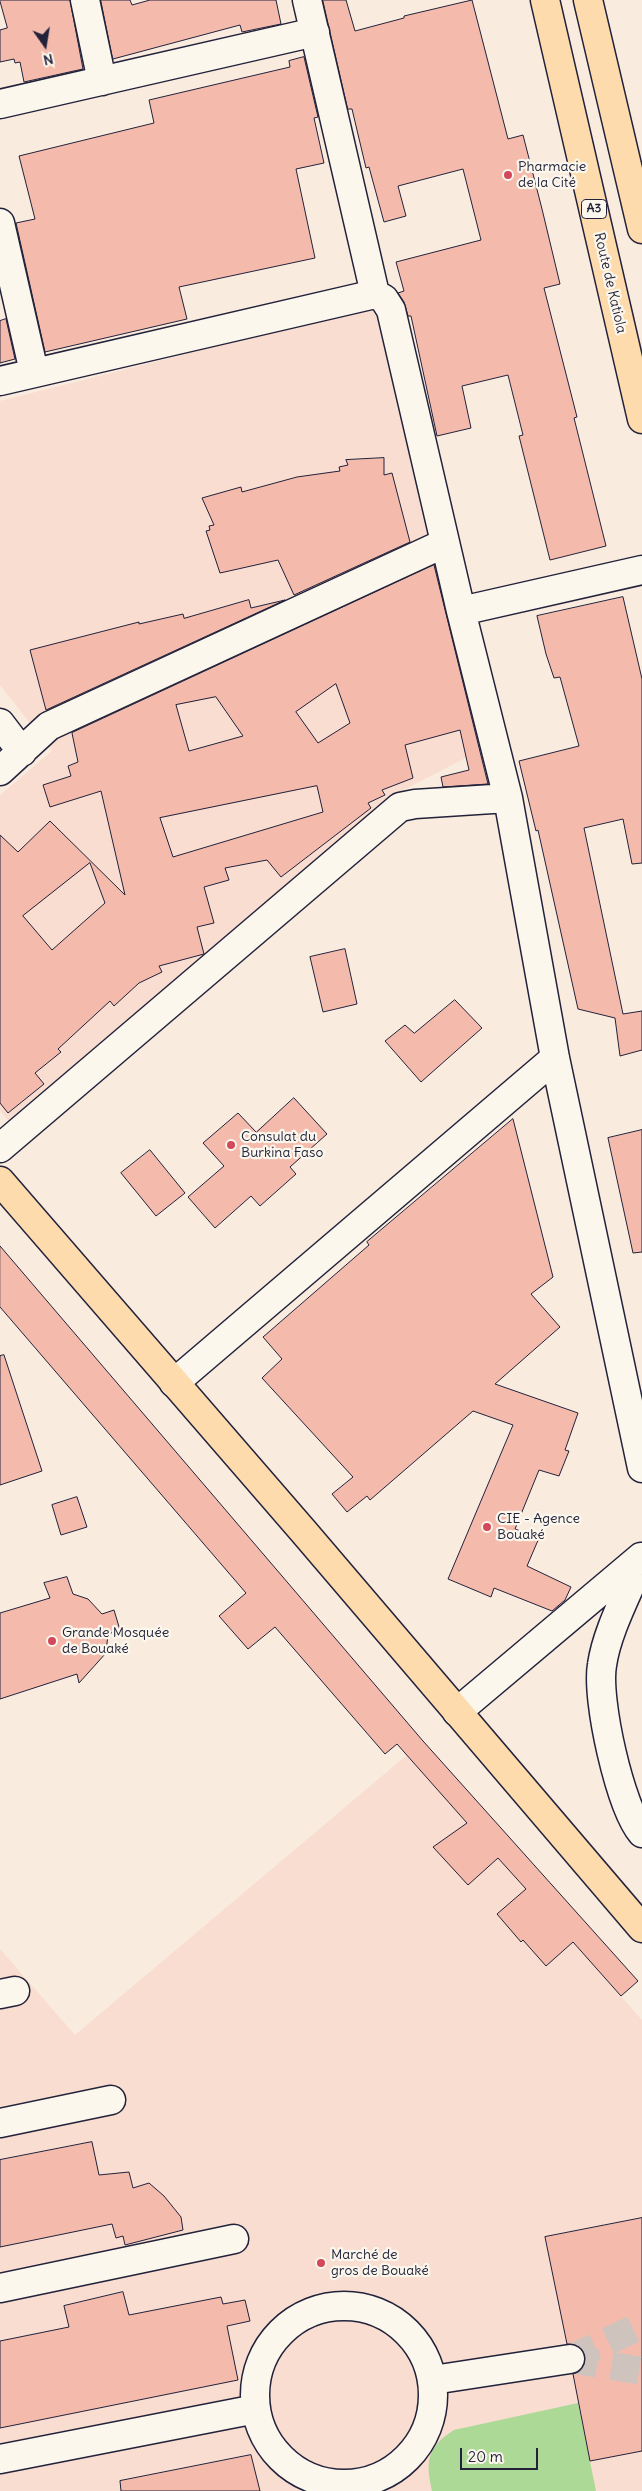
<!DOCTYPE html>
<html>
<head>
<meta charset="utf-8">
<style>
  body { margin:0 }
  #map { position:relative; width:642px; height:2491px; overflow:hidden; background:#faebdf; font-family:Delius,sans-serif }
  canvas { display:block }
  .north { position:absolute; left:20px; top:20px; width:50px; height:50px; -webkit-text-stroke:4px #fbf7ec; paint-order:stroke; rotate:167deg; font-size:14px; font-weight:700; line-height:20px; text-align:center; color:#22223b }
  .north::after { content:''; display:block; margin:auto; width:18px; height:22px; background:#22223b; clip-path:polygon(50% 0,100% 100%,50% 72%,0 100%) }
  .scale { position:absolute; left:460px; top:2448px; width:78px; height:22px; box-sizing:border-box; border:2px solid #22223b; border-top:0; padding-left:6px; font-size:15px; line-height:18px; white-space:nowrap; color:#22223b; -webkit-text-stroke:4px #fbf7ec; paint-order:stroke }
</style>
</head>
<body>
<div id="map">
<canvas width="642" height="2491"></canvas>
<div class="north">N</div>
<div class="scale">20 m</div>
</div>
<script>
const ctx = document.querySelector('canvas').getContext('2d');
ctx.lineJoin = 'round';
function paint(path, color) {
  ctx.fillStyle = color;
  ctx.fill(path, 'evenodd');
}
function stroke(path, color, width, dash) {
  ctx.strokeStyle = color;
  ctx.lineWidth = width;
  ctx.lineCap = dash ? 'butt' : 'round';
  ctx.setLineDash(dash || []);
  ctx.stroke(path);
}
function drawText(font, color, halo, rows, align = 'center') {
  ctx.font = font + ' Delius,sans-serif';
  ctx.lineWidth = 4.5;
  ctx.setLineDash([]);
  ctx.textBaseline = 'middle';
  ctx.strokeStyle = halo;
  ctx.fillStyle = color;
  for (const [text, x, y, turn = 0] of rows) {
    ctx.save();
    ctx.translate(x, y);
    ctx.rotate((+turn || 0) * Math.PI / 180);
    ctx.textAlign = isNaN(turn) ? turn : align;
    if (halo) ctx.strokeText(text, 0, 0);
    ctx.fillText(text, 0, 0);
    ctx.restore();
  }
}
const built = new Path2D(`
  M 381,305 L 493,757 L 482,760 L 479,751 L 390,797 L 393,801 L 11,1124 L 0,1111 L 0,795 L 52,751 L 0,685 L 0,401 Z
  M 407,1755 L 642,2020 L 642,2491 L 0,2491 L 0,1949 L 75,2035 Z`);
const green = new Path2D(`
  M 578,2403 L 596,2491 L 432,2491 C 425,2461 427,2447 454,2430 Z`);
const building = new Path2D(`
  M 0,0 L 70,0 L 83,69 L 24,82 L 20,62 L 15,63 L 14,59 L 0,62 L 0,30 L 7,28 Z
  M 101,0 L 130,0 L 132,5 L 150,0 L 276,0 L 281,24 L 242,32 L 240,25 L 113,59 Z
  M 323,0 L 346,0 L 355,31 L 404,18 L 404,16 L 472,0 L 508,139 L 523,135 L 542,209 L 560,284 L 544,288 L 577,417 L 574,418 L 606,546 L 550,560 L 519,436 L 523,435 L 508,375 L 462,386 L 471,428 L 437,436 L 411,316 L 408,316 L 404,302 L 398,293 L 404,291 L 396,262 L 481,240 L 463,169 L 398,186 L 406,216 L 384,222 L 369,167 L 366,168 L 352,109 L 348,109 Z
  M 304,57 L 318,117 L 314,118 L 324,163 L 296,169 L 315,258 L 179,287 L 187,319 L 45,352 L 16,223 L 35,219 L 19,156 L 154,123 L 149,100 L 290,67 L 289,61 Z
  M 6,319 L 15,359 L 0,363 L 0,321 Z
  M 384,458 L 384,475 L 392,473 L 410,542 L 294,595 L 278,560 L 220,573 L 206,531 L 210,530 L 209,526 L 214,525 L 202,498 L 241,487 L 242,492 L 297,477 L 340,471 L 339,467 L 348,465 L 346,460 Z
  M 434,565 L 488,784 L 443,787 L 441,777 L 469,770 L 460,730 L 405,745 L 413,778 L 382,790 L 385,795 L 368,803 L 371,808 L 281,877 L 267,860 L 225,868 L 229,880 L 204,887 L 214,923 L 197,927 L 204,954 L 159,966 L 162,972 L 139,983 L 114,1006 L 110,1001 L 58,1049 L 61,1052 L 35,1073 L 44,1084 L 8,1113 L 0,1103 L 0,835 L 18,852 L 50,821 L 125,895 L 101,791 L 50,807 L 43,785 L 71,776 L 68,766 L 78,762 L 72,733 ZM 336,684 L 350,723 L 318,743 L 296,712 ZM 216,697 L 243,736 L 189,751 L 176,705 ZM 317,786 L 323,812 L 173,857 L 160,818 ZM 90,863 L 105,903 L 52,950 L 23,916 Z
  M 623,597 L 642,679 L 642,863 L 632,864 L 623,819 L 584,828 L 623,1014 L 642,1011 L 642,1050 L 620,1056 L 615,1018 L 578,1009 L 538,830 L 536,831 L 519,761 L 579,746 L 560,677 L 554,678 L 546,654 L 537,616 Z
  M 249,600 L 251,608 L 285,600 L 46,710 L 30,650 L 139,622 L 139,624 L 183,614 L 184,618 Z
  M 345,949 L 357,1004 L 323,1012 L 310,957 Z
  M 455,1000 L 482,1028 L 421,1082 L 385,1041 L 405,1025 L 414,1033 Z
  M 294,1098 L 327,1134 L 290,1167 L 296,1174 L 260,1206 L 251,1196 L 215,1228 L 188,1197 L 224,1166 L 203,1143 L 238,1113 L 256,1132 Z
  M 513,1119 L 553,1277 L 531,1294 L 560,1327 L 495,1384 L 578,1413 L 565,1450 L 569,1451 L 559,1476 L 539,1470 L 515,1529 L 539,1538 L 527,1566 L 571,1587 L 565,1600 L 552,1611 L 494,1588 L 491,1597 L 448,1579 L 513,1425 L 473,1411 L 370,1500 L 367,1496 L 347,1512 L 332,1494 L 353,1477 L 262,1378 L 282,1359 L 263,1337 L 369,1245 L 367,1242 Z
  M 642,1130 L 642,1252 L 633,1253 L 608,1138 Z
  M 150,1150 L 185,1193 L 156,1216 L 121,1173 Z
  M 0,1246 L 423,1741 L 638,1981 L 621,1996 L 573,1942 L 546,1966 L 523,1940 L 521,1942 L 497,1914 L 526,1889 L 498,1858 L 468,1885 L 433,1847 L 467,1823 L 397,1744 L 385,1754 L 275,1627 L 248,1649 L 219,1616 L 246,1593 L 0,1307 Z
  M 4,1355 L 42,1471 L 0,1485 L 0,1356 Z
  M 77,1497 L 87,1527 L 61,1535 L 52,1505 Z
  M 67,1577 L 73,1594 L 88,1599 L 102,1614 L 114,1610 L 120,1630 L 108,1634 L 106,1653 L 79,1683 L 77,1674 L 0,1699 L 0,1613 L 50,1598 L 44,1583 Z
  M 92,2142 L 99,2175 L 129,2172 L 133,2188 L 149,2183 L 164,2196 L 181,2217 L 183,2230 L 125,2245 L 123,2236 L 116,2238 L 112,2224 L 0,2247 L 0,2160 Z
  M 642,2218 L 642,2451 L 590,2461 L 573,2374 L 579,2371 L 584,2365 L 585,2356 L 582,2350 L 576,2345 L 567,2344 L 545,2237 Z
  M 123,2292 L 129,2315 L 221,2297 L 223,2304 L 245,2300 L 250,2321 L 227,2326 L 238,2380 L 0,2428 L 0,2341 L 69,2327 L 64,2306 Z
  M 251,2455 L 260,2491 L 121,2491 L 120,2481 Z`);
const minorTunnel = new Path2D(`
  M 570,2359 L 642,2325
  M 570,2359 L 642,2371`);
const minor = new Path2D(`
  M 85,0 L 102,81
  M 0,104 L 315,32
  M 0,223 L 34,372
  M 375,294 L 384,299 L 391,310 L 461,611
  M 0,381 L 375,294 L 307,0
  M 642,570 L 461,611 L 508,798 L 555,1058 L 642,1468
  M 0,723 L 22,752
  M 0,771 L 49,726 L 445,543
  M 0,1148 L 400,807 L 415,804 L 508,798
  M 174,1383 L 555,1058
  M 642,1558 C 629,1591 607,1630 602,1665 C 596,1699 620,1807 642,1833
  M 457,1712 L 641,1557
  M 0,1994 L 15,1991
  M 0,2123 L 111,2100
  M 0,2288 L 234,2239
  M255 2395a89 89 0 1 1 178 0a89 89 0 1 1-178 0Z
  M 433,2380 L 570,2359
  M 0,2459 L 256,2409`);
const major = new Path2D(`
  M 0,1181 L 304,1532 L 642,1928`);
const highway = new Path2D(`
  M 545,0 L 642,419
  M 588,0 L 642,229`);
const markers = [
  [508,175,5,"#d1495b"],
  [231,1145,5,"#d1495b"],
  [487,1527,5,"#d1495b"],
  [52,1641,5,"#d1495b"],
  [321,2263,5,"#d1495b"]
];
const shields = [
  [594,209,25]
];
const shieldNames = [
  ["A3",594,209]
];
const poiNames = [
  ["Pharmacie",518,167],
  ["de la Cité",518,183],
  ["Consulat du",241,1137],
  ["Burkina Faso",241,1153],
  ["CIE - Agence",497,1519],
  ["Bouaké",497,1535],
  ["Grande Mosquée",62,1633],
  ["de Bouaké",62,1649],
  ["Marché de",331,2255],
  ["gros de Bouaké",331,2271]
];
const streetNames = [
  ["Route de Katiola",610,283,77]
];
paint(built, '#f8ddd0');
paint(green, '#add997');
paint(building, '#f4bbad');
stroke(building, '#22223b', 1);
stroke(minorTunnel, '#cfc3be', 28, [28, 14]);
stroke(minor, '#22223b', 31);
stroke(major, '#22223b', 31);
stroke(highway, '#22223b', 31);
stroke(minor, '#fbf7ec', 28);
stroke(major, '#fedbac', 28);
stroke(highway, '#fedbac', 28);
for (const [x, y, r, color] of markers) {
  const dot = new Path2D();
  dot.arc(x, y, r, 0, 2 * Math.PI);
  ctx.fillStyle = color;
  ctx.fill(dot);
  stroke(dot, '#fbf7ec', 2);
}
for (const [x, y, w] of shields) {
  const box = new Path2D();
  box.roundRect(x - w / 2, y - 9.5, w, 19, 4);
  ctx.fillStyle = '#fbf7ec';
  ctx.fill(box);
  stroke(box, '#22223b', 1);
}
drawText('bold 12px', '#22223b', null, shieldNames);
drawText('14px', '#22223b', '#fbf7ec', poiNames, 'left');
drawText('14px', '#22223b', '#fbf7ec', streetNames);
</script>
</body>
</html>
